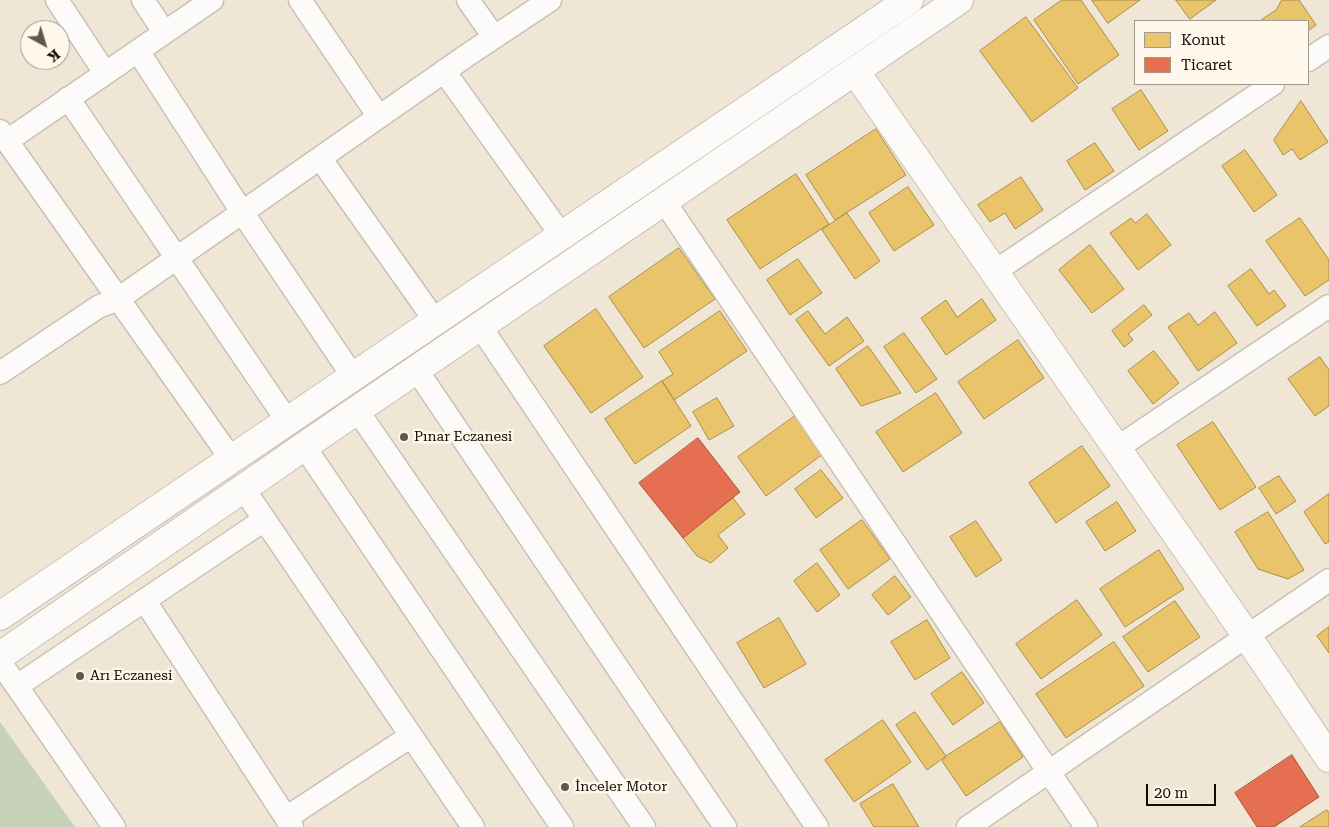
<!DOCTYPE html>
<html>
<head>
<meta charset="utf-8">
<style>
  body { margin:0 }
  #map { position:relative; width:1329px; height:827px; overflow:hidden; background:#f0e6d6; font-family:"Roboto Serif",serif }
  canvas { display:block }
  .legend { position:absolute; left:1134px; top:20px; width:175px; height:65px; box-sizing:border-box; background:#fef8ec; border:1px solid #a09a8f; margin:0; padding:6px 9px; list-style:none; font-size:15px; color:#120c04 }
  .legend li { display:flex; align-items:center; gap:10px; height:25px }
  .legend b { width:25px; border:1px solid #a09a8f }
  .north { position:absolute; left:20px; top:20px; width:50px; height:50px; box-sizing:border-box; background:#fef8ec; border:1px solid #a09a8f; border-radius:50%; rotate:141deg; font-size:14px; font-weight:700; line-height:20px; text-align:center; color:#120c04 }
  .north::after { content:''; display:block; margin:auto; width:18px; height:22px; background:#60584e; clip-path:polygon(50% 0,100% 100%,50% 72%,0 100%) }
  .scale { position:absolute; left:1146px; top:784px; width:70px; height:22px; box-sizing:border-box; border:2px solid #120c04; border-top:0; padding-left:6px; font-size:15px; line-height:18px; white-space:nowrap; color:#120c04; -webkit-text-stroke:4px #fef8ec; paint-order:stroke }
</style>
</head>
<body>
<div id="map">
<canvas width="1329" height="827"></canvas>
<ul class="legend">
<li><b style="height:14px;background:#e9c46a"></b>Konut</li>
<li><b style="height:14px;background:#e76f51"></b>Ticaret</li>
</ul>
<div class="north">K</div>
<div class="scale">20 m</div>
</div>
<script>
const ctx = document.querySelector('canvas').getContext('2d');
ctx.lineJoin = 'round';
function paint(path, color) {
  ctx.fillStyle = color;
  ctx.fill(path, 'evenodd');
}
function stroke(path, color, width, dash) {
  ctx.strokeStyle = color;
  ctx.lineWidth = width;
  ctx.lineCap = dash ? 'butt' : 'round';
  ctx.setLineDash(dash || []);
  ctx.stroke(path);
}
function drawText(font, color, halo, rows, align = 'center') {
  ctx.font = font + ' "Roboto Serif",serif';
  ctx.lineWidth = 5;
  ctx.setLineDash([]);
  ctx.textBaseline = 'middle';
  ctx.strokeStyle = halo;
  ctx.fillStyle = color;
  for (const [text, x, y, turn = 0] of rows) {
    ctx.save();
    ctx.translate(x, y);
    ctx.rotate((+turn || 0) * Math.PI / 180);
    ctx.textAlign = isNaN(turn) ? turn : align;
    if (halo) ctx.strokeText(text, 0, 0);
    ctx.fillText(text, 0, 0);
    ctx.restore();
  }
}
const green = new Path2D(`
  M 0,722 L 75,827 L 0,827 Z`);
const homes = new Path2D(`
  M 1062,0 L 1081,0 L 1119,55 L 1078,84 L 1034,20 Z
  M 1092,0 L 1140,0 L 1108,23 Z
  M 1176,0 L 1216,0 L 1190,19 Z
  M 1282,0 L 1299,0 L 1316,25 L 1308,31 L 1308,21 L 1262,21 L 1261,20 L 1276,10 Z
  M 1026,17 L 1078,88 L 1032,122 L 980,51 Z
  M 1141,90 L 1168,131 L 1139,150 L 1112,109 Z
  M 1301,101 L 1328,142 L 1300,160 L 1292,149 L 1283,155 L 1274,140 Z
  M 876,129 L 906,175 L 835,220 L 806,175 Z
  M 1095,143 L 1114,171 L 1085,190 L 1067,161 Z
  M 1245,150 L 1277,195 L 1254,212 L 1222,166 Z
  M 796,174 L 829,224 L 760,269 L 727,220 Z
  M 1021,177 L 1043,210 L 1015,229 L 1005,213 L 990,222 L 978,205 Z
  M 908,187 L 934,225 L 894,251 L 869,213 Z
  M 847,213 L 880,261 L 855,279 L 822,230 Z
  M 1147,214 L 1171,245 L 1138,270 L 1110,233 L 1131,218 L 1135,223 Z
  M 1300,218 L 1329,260 L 1329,280 L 1305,296 L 1266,241 Z
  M 1090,245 L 1124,289 L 1092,313 L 1059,270 Z
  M 679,248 L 715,299 L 644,348 L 609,297 Z
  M 798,259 L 822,293 L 790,315 L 767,280 Z
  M 1251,269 L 1269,294 L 1274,290 L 1286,306 L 1257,326 L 1228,286 Z
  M 982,299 L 996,320 L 946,355 L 921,318 L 946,300 L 957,317 Z
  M 1144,305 L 1152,315 L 1128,334 L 1133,340 L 1124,347 L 1112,331 Z
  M 596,309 L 643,377 L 591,413 L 544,346 Z
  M 720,311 L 747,351 L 674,400 L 662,381 L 673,374 L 659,352 Z
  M 808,311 L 825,334 L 847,317 L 864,341 L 829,366 L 796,320 Z
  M 1215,312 L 1237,343 L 1198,371 L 1168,327 L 1189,313 L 1198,325 Z
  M 904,333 L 937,379 L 916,393 L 884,347 Z
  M 1018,340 L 1044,378 L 984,419 L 958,382 Z
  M 868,346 L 901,393 L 861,406 L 836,369 Z
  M 1154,351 L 1179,383 L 1153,404 L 1128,371 Z
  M 1320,357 L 1329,370 L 1329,406 L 1315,416 L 1288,379 Z
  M 662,381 L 691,426 L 635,464 L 605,419 Z
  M 936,393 L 962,433 L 903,472 L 876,432 Z
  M 717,398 L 734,426 L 709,440 L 693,412 Z
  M 795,416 L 823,454 L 766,496 L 738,457 Z
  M 1213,422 L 1256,487 L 1220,510 L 1177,445 Z
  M 1082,446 L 1110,486 L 1056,523 L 1029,483 Z
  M 821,470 L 843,498 L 816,518 L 795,489 Z
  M 1279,476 L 1296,501 L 1276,514 L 1259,488 Z
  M 1329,494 L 1329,542 L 1325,544 L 1304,512 Z
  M 733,498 L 745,514 L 718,535 L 728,548 L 711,563 L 697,556 L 683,538 Z
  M 1117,502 L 1136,531 L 1105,551 L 1086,522 Z
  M 1268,512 L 1304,570 L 1288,579 L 1258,569 L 1235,532 Z
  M 862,520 L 890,559 L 848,589 L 820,550 Z
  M 976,521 L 1002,560 L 976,577 L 950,537 Z
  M 1159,550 L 1184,589 L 1125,627 L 1100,589 Z
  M 817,563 L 840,595 L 817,612 L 794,581 Z
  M 895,576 L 911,597 L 888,615 L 872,595 Z
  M 1077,600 L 1102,635 L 1041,679 L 1016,644 Z
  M 1175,601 L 1200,637 L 1148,672 L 1123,637 Z
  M 779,618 L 806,664 L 764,688 L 737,643 Z
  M 927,620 L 950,658 L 915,680 L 891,642 Z
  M 1329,627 L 1329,653 L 1317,636 Z
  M 1114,642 L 1144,686 L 1066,738 L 1036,694 Z
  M 962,672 L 984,703 L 953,725 L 931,694 Z
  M 915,712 L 946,756 L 927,770 L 896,725 Z
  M 883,720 L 911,762 L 854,802 L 825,760 Z
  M 1000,722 L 1023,757 L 966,796 L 942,761 L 946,756 Z
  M 893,784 L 919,827 L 874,827 L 860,804 Z
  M 1327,810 L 1329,813 L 1329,827 L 1300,827 Z`);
const shops = new Path2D(`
  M 698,438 L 740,492 L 683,538 L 639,483 Z
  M 1292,755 L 1319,797 L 1274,827 L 1257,827 L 1235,793 Z`);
const minor = new Path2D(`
  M 57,0 L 105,73
  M 143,0 L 164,32
  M 300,0 L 379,117
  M 468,0 L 494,37
  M 138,51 L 242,212 L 354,378
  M 1308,60 L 1329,46
  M 444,71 L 562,236
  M 68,98 L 288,422
  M 0,131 L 232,460
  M 7,141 L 212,0
  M 320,158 L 436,322
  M 664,201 L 1086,827
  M 994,272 L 1273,84
  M 480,326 L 817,827
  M 416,369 L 725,827
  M 0,373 L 98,307 L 118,299 L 469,54 L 550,0
  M 357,410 L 644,827
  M 304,446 L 562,827
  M 1117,448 L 1329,306
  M 243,488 L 473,827
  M 145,601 L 292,827
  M 0,662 L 114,827
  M 17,686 L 264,520
  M 286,818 L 411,736
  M 968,827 L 1329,580`);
const tertiary = new Path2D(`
  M 855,71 L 1247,636 L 1329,758`);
const primary = new Path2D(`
  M 0,616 L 909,0
  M 0,656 L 357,410 L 959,0`);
const markers = [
  [404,437,5,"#60584e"],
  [80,676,5,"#60584e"],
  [565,787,5,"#60584e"]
];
const poiNames = [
  ["Pınar Eczanesi",414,437],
  ["Arı Eczanesi",90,676],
  ["İnceler Motor",575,787]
];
paint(green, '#c7d2b9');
paint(homes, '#e9c46a');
stroke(homes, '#a88d4b', 1);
paint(shops, '#e76f51');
stroke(shops, '#a7513a', 1);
stroke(minor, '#c8c1b4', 25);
stroke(tertiary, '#c8c1b4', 30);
stroke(primary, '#c8c1b4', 30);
stroke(minor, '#fdfbf9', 22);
stroke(tertiary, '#fdfbf9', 28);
stroke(primary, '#fdfbf9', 28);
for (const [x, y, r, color] of markers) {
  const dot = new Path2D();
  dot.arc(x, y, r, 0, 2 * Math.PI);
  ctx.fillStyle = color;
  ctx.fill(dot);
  stroke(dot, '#fef8ec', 2);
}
drawText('14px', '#120c04', '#fef8ec', poiNames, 'left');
</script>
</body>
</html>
